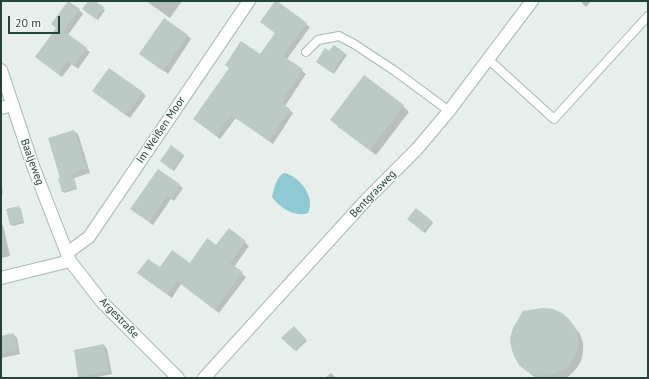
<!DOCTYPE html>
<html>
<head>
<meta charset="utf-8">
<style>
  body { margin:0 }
  #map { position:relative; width:649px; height:379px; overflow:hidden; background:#e6efeb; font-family:"PT Sans",sans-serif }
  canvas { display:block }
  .frame { position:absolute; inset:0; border:2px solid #24423a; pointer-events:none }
  .scale { position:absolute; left:8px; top:16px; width:52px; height:18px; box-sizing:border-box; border:2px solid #24423a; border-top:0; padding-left:5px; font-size:12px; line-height:14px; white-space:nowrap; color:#24423a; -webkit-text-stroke:3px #f7fbf9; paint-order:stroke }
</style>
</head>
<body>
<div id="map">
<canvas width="649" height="379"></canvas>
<div class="frame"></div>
<div class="scale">20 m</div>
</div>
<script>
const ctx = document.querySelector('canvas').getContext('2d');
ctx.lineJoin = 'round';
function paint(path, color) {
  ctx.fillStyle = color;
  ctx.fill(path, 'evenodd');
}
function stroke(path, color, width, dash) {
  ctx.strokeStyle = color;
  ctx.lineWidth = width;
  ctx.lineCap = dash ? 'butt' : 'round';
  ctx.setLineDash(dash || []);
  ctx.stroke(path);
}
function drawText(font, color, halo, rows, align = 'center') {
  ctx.font = font + ' "PT Sans",sans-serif';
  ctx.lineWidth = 3;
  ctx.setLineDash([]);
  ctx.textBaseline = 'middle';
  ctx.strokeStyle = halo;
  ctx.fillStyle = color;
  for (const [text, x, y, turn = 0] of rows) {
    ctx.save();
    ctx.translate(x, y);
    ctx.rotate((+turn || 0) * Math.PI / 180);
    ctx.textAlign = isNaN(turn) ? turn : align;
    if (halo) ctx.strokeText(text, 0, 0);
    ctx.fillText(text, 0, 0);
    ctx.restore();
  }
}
const water = new Path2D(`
  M 284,173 C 300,176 316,198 308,213 C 295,218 279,207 272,197 C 274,189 276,177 284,173 Z`);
const shadow = new Path2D(`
  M 89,1 L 93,1 L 105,10 L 98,20 L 85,11 Z
  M 146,1 L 182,1 L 170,18 Z
  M 580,1 L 591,1 L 586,7 Z
  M 79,10 L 83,14 L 68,35 L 90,52 L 78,69 L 72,64 L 62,77 L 36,57 L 57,29 Z
  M 306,24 L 310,27 L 287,59 L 306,74 L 285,106 L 293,113 L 273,144 L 236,118 L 220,139 L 194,119 L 230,69 L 226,65 L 260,56 Z
  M 187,35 L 191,39 L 168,74 L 141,54 Z
  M 334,46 L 347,55 L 334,74 L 317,62 L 329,53 Z
  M 142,92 L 146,96 L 130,118 L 98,95 Z
  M 403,106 L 409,112 L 376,155 L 337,126 Z
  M 74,131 L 78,134 L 90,173 L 74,178 L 77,189 L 64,193 L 63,191 L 62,178 Z
  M 183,154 L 184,156 L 174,171 L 163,163 Z
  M 158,170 L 183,188 L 174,201 L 171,199 L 153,225 L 131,209 Z
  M 1,184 L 3,193 L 1,193 Z
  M 19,207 L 21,209 L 24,223 L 13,226 L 11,224 Z
  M 410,221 L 431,221 L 433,223 L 425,233 Z
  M 1,224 L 3,225 L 10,256 L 1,258 Z
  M 229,230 L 249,246 L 234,267 L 246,277 L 219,313 L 181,284 L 172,298 L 143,277 L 160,269 L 190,264 L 216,246 Z
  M 569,320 L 580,334 L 583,343 L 583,352 L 581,361 L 576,369 L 569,376 L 564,378 L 537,378 L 533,376 L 526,370 Z
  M 294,327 L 307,341 L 296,351 L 283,338 Z
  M 13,334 L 17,338 L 20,354 L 1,358 L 1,337 Z
  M 104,345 L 107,349 L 112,374 L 92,378 L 74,378 L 79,377 L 75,350 Z
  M 331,373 L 336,378 L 325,378 Z`);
const building = new Path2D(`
  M 68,1 L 80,9 L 64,31 L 87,48 L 74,66 L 67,61 L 58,74 L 35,57 L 56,28 L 51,24 Z
  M 88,1 L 95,1 L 104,7 L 96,19 L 82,9 Z
  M 275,1 L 277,1 L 307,23 L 283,56 L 303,69 L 281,103 L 290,109 L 269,141 L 231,115 L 216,136 L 193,119 L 229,68 L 225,65 L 241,41 L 260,54 L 275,33 L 260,22 Z
  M 164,18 L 188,35 L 163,71 L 139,54 Z
  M 334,45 L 345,53 L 332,73 L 316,62 L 325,48 L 329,51 Z
  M 109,68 L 143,92 L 126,115 L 92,91 Z
  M 364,75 L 404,105 L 370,150 L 330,120 Z
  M 74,130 L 87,169 L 60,178 L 48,138 Z
  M 171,145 L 183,154 L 172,170 L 160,161 Z
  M 158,169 L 180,184 L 171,199 L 167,196 L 149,222 L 130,209 Z
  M 72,175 L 76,187 L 62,192 L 58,178 Z
  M 19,206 L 23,221 L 10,225 L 6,209 Z
  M 416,208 L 432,221 L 423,232 L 407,219 Z
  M 229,228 L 246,241 L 230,263 L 243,272 L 215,310 L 177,281 L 167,294 L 137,273 L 148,259 L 160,267 L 172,250 L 190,263 L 207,238 L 216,245 Z
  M 543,308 L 553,309 L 562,313 L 569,319 L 575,327 L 578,336 L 578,346 L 575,355 L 570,364 L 563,370 L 554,374 L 545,376 L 535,375 L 526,371 L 519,365 L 514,356 L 511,347 L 510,338 L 513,328 L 523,311 Z
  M 294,326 L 306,339 L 294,350 L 281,338 Z
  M 13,333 L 18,350 L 1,354 L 1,336 Z
  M 104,344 L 109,371 L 78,377 L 74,350 Z`);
const service = new Path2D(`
  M 306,52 L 318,40 L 339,36 L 354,44 L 395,71 L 449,111
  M 488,59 L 554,119 L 648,16`);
const minor = new Path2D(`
  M 1,70 L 33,166 L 70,261 L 102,302 L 178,378
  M 1,108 L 13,105
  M 67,253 L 89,237 L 249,1
  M 1,278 L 70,261
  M 204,378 L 367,199 L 417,149 L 449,111 L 532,1`);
const streetNames = [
  ["Im Weißen Moor",161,130,-56],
  ["Baaljeweg",32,162,70],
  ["Bentgrasweg",373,194,-46],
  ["Argestraße",119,318,46]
];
paint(water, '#8ec9d4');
paint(shadow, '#0003');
paint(building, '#bbcac4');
stroke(service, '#a8b8b2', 10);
stroke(minor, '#a8b8b2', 14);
stroke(service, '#fff', 8);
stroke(minor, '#fff', 12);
drawText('11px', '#24423a', '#f7fbf9', streetNames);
</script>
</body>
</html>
